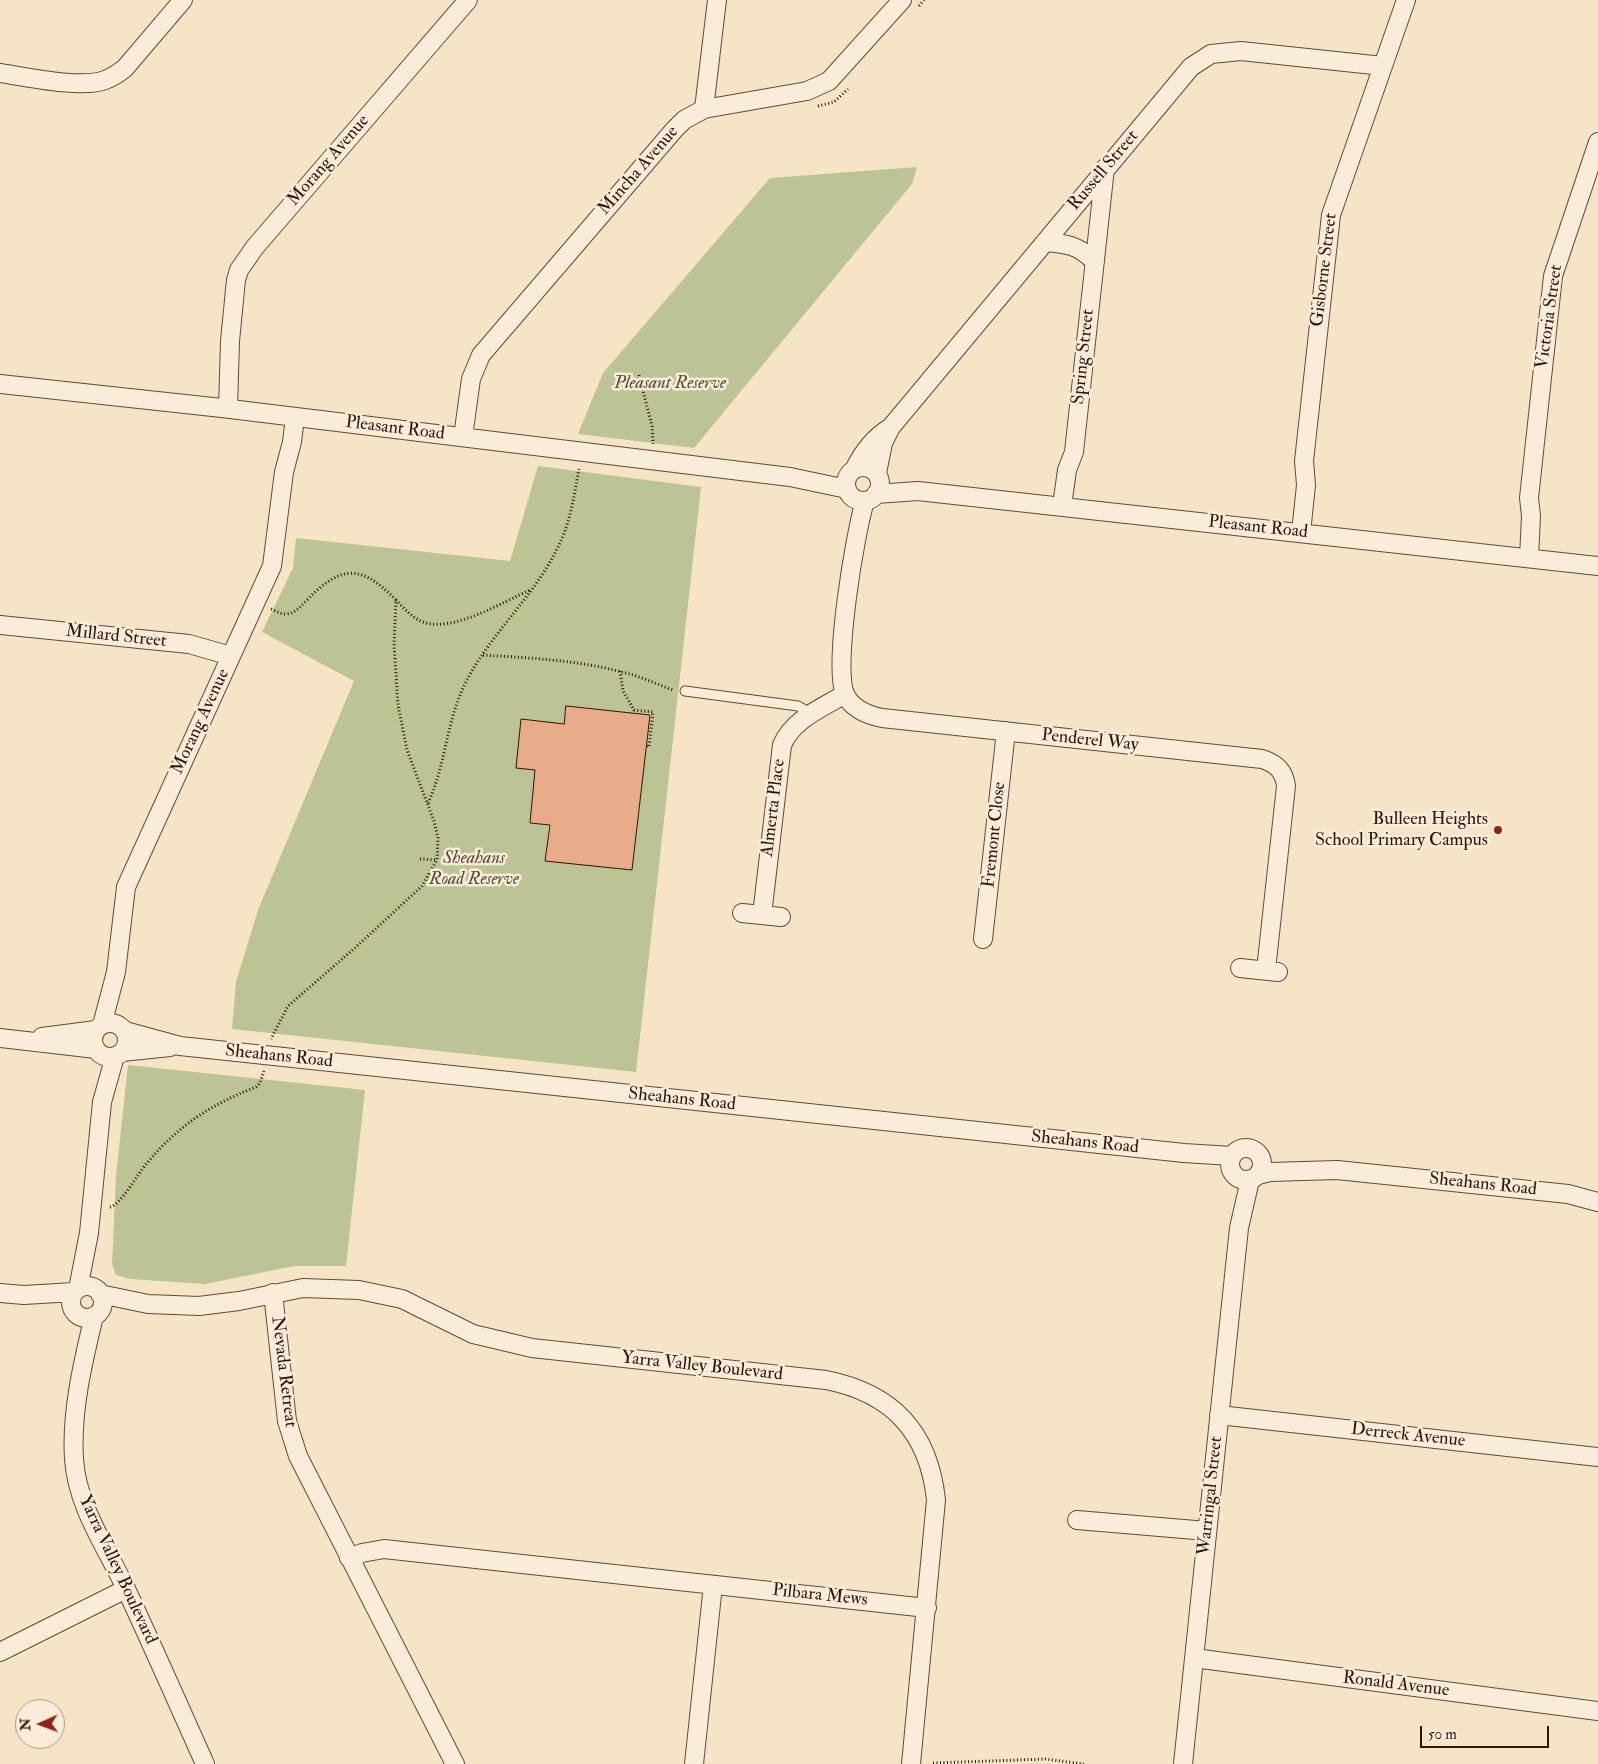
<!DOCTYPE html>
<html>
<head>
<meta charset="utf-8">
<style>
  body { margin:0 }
  #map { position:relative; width:1598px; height:1764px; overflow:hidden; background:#f6e4c6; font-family:"IM FELL Double Pica",serif }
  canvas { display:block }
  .north { position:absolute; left:15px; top:1699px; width:50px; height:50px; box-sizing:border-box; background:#f9edda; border:1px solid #a99786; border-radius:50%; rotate:268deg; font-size:14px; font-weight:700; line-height:20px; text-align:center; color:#301608 }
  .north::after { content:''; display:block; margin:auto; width:18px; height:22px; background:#8f2418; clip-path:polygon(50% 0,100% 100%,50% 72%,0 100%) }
  .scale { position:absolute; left:1420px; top:1726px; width:129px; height:22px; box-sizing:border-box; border:2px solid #301608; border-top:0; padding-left:6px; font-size:15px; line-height:18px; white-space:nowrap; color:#301608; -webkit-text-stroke:4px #f9edda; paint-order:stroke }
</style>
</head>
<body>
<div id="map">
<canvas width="1598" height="1764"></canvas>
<div class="north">N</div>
<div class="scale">50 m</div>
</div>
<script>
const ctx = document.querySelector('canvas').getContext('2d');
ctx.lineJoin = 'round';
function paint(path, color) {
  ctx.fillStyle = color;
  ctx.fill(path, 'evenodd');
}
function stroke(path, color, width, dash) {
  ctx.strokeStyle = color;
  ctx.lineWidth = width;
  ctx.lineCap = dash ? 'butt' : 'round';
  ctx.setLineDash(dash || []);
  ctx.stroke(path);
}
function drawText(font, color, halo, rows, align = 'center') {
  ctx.font = font + ' "IM FELL Double Pica",serif';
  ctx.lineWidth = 5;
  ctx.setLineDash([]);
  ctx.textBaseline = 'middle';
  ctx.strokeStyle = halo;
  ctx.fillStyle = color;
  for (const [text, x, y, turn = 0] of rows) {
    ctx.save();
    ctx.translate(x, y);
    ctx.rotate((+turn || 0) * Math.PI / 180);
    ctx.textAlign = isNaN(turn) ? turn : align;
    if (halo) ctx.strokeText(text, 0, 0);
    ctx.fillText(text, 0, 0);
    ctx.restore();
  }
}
const green = new Path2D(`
  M 917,167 L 912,184 L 694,448 L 578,434 L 603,373 L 770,178 Z
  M 538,466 L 701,487 L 636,1072 L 232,1029 L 236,982 L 258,910 L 354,681 L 262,632 L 293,568 L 296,538 L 510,561 Z
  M 128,1065 L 365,1090 L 346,1266 L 294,1266 L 205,1284 L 130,1279 L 116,1275 L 112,1264 L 116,1176 Z`);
const building = new Path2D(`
  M 566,706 L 650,715 L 632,870 L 545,861 L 550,825 L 530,823 L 535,770 L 516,768 L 521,719 L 564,724 Z`);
const path = new Path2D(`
  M 919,6 L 924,0
  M 818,106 L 834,102 L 848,89
  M 639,375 L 652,426 L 653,444
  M 396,600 C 404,608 412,618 423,622 C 452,633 503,602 530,590
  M 271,609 C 276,611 280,614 286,614 C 296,613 301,606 308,599 C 342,564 362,565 396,600 L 394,644 L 398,705 L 407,750 L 434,821 L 438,838 L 437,860 L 422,886 L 356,947 L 288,1006 L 271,1039
  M 483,655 C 529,658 577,660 622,672 C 640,676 656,684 673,690
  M 620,671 L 623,691 L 634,710 L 653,712 L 649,747 L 647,746
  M 428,803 C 446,765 446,722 465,684 C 489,635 533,598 557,549 C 570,525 574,496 579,469
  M 420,859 L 437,860
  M 110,1207 C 121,1205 138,1173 147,1163 C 179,1125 210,1105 256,1087 L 260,1083 L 264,1071
  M 933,1763 L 1045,1759 L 1084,1764`);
const service = new Path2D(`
  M 685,691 L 798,706 L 812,714`);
const minor = new Path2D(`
  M 0,73 C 26,77 82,89 105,80 C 113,77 119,73 125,68 L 183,0
  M 704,109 L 717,0
  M 1045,242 C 1068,244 1078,245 1095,262
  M 0,384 L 222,408 L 790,477 L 847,489
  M 228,409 L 230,341 L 236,280 L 239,270 L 255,247 L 468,0
  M 463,437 L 471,379 L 481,355 L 674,130 L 684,120 L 704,109 L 807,91 L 829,81 L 902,0
  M846 484a17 17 0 1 1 34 0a17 17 0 1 1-34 0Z
  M 855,468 C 863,452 874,438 888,429
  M 877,473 L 883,443 L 891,427 L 1191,67 L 1211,54 L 1241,51 L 1383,66
  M 876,494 L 918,491 L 1598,566
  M 865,501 C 855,533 833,666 845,694 C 852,709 867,715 882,718 L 1262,759 C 1277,764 1284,771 1286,786 L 1266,970
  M 1062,506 L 1067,470 L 1074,452 L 1105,168
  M 1301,533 L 1306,485 L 1304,461 L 1331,215 L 1406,0
  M 1529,558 L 1531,516 L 1529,498 L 1553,276 L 1598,142
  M 0,625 L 189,644 L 231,656
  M 742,913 L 781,917
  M 762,915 L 782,745 C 793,719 822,708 845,694
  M 983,939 L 1006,731
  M 1240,968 L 1278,972
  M93 1040a17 17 0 1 1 34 0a17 17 0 1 1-34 0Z
  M 102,1025 L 116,972 L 126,887 L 272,566 L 284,472 L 292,442 L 295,417
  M 125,1031 L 180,1046 L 1184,1153 L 1232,1156
  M 42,1037 L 96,1030
  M 0,1038 L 96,1049
  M 122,1052 L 170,1047
  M1230 1164a16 16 0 1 1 32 0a16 16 0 1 1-32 0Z
  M 1258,1175 L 1270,1172 L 1337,1170 L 1568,1194 L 1598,1202
  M71 1302a16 16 0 1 1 32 0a16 16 0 1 1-32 0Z
  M 78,1289 L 89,1233 L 102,1102 L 115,1056
  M 0,1293 L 24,1295 L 74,1292
  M 273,1293 L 287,1421 L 298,1456 L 455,1764
  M 100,1294 L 148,1304 L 199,1306 L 239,1301 L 303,1288 L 359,1290 L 402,1299 L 473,1334 L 532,1348 L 826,1380 C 892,1393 929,1432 936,1500 L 911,1764
  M 94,1316 C 83,1362 71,1411 74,1459 C 77,1507 107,1548 127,1591 C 154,1649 179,1706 205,1764
  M 1219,1415 L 1598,1457
  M 1077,1520 L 1207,1531
  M 349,1558 L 362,1553 L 384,1549 L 927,1608
  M 0,1652 L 126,1589
  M 1194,1658 L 1598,1711
  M 694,1764 L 713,1585
  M 1183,1764 L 1239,1228 L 1250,1180`);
const markers = [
  [1498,830,5,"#8f2418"]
];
const streetNames = [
  ["Morang Avenue",329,161,-49],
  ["Mincha Avenue",639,171,-49],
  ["Russell Street",1104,171,-50],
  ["Gisborne Street",1325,270,-83],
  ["Victoria Street",1550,317,-82],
  ["Spring Street",1084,357,-84],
  ["Pleasant Road",395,429,7],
  ["Pleasant Road",1258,528,6],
  ["Millard Street",116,637,6],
  ["Morang Avenue",201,722,-65],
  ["Penderel Way",1090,741,6],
  ["Almerta Place",774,808,-83],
  ["Fremont Close",995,835,-84],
  ["Sheahans Road",279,1057,6],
  ["Sheahans Road",682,1100,6],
  ["Sheahans Road",1085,1143,6],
  ["Sheahans Road",1483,1185,6],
  ["Yarra Valley Boulevard",702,1367,6],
  ["Nevada Retreat",283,1372,83],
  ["Derreck Avenue",1408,1436,6],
  ["Warringal Street",1211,1496,-84],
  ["Yarra Valley Boulevard",117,1570,65],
  ["Pilbara Mews",820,1596,6],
  ["Ronald Avenue",1396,1685,7]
];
const parkNames = [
  ["Pleasant Reserve",670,384],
  ["Sheahans",474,859],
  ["Road Reserve",474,880]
];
const poiNames = [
  ["Bulleen Heights",1488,820],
  ["School Primary Campus",1488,841]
];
paint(green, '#bcc495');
paint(building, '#e9ac88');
stroke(building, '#301608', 1);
stroke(service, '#624a38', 11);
stroke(minor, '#624a38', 20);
stroke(path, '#301608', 3, [1, 2.5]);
stroke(service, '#f9edda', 9);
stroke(minor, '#f9edda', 18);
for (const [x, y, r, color] of markers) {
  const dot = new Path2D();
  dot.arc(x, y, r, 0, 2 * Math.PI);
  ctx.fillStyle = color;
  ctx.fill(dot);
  stroke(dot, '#f9edda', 2);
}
drawText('18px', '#301608', '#f9edda', streetNames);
drawText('italic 18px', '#5a4a32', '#f9edda', parkNames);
drawText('18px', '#301608', '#f9edda', poiNames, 'right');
</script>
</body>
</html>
